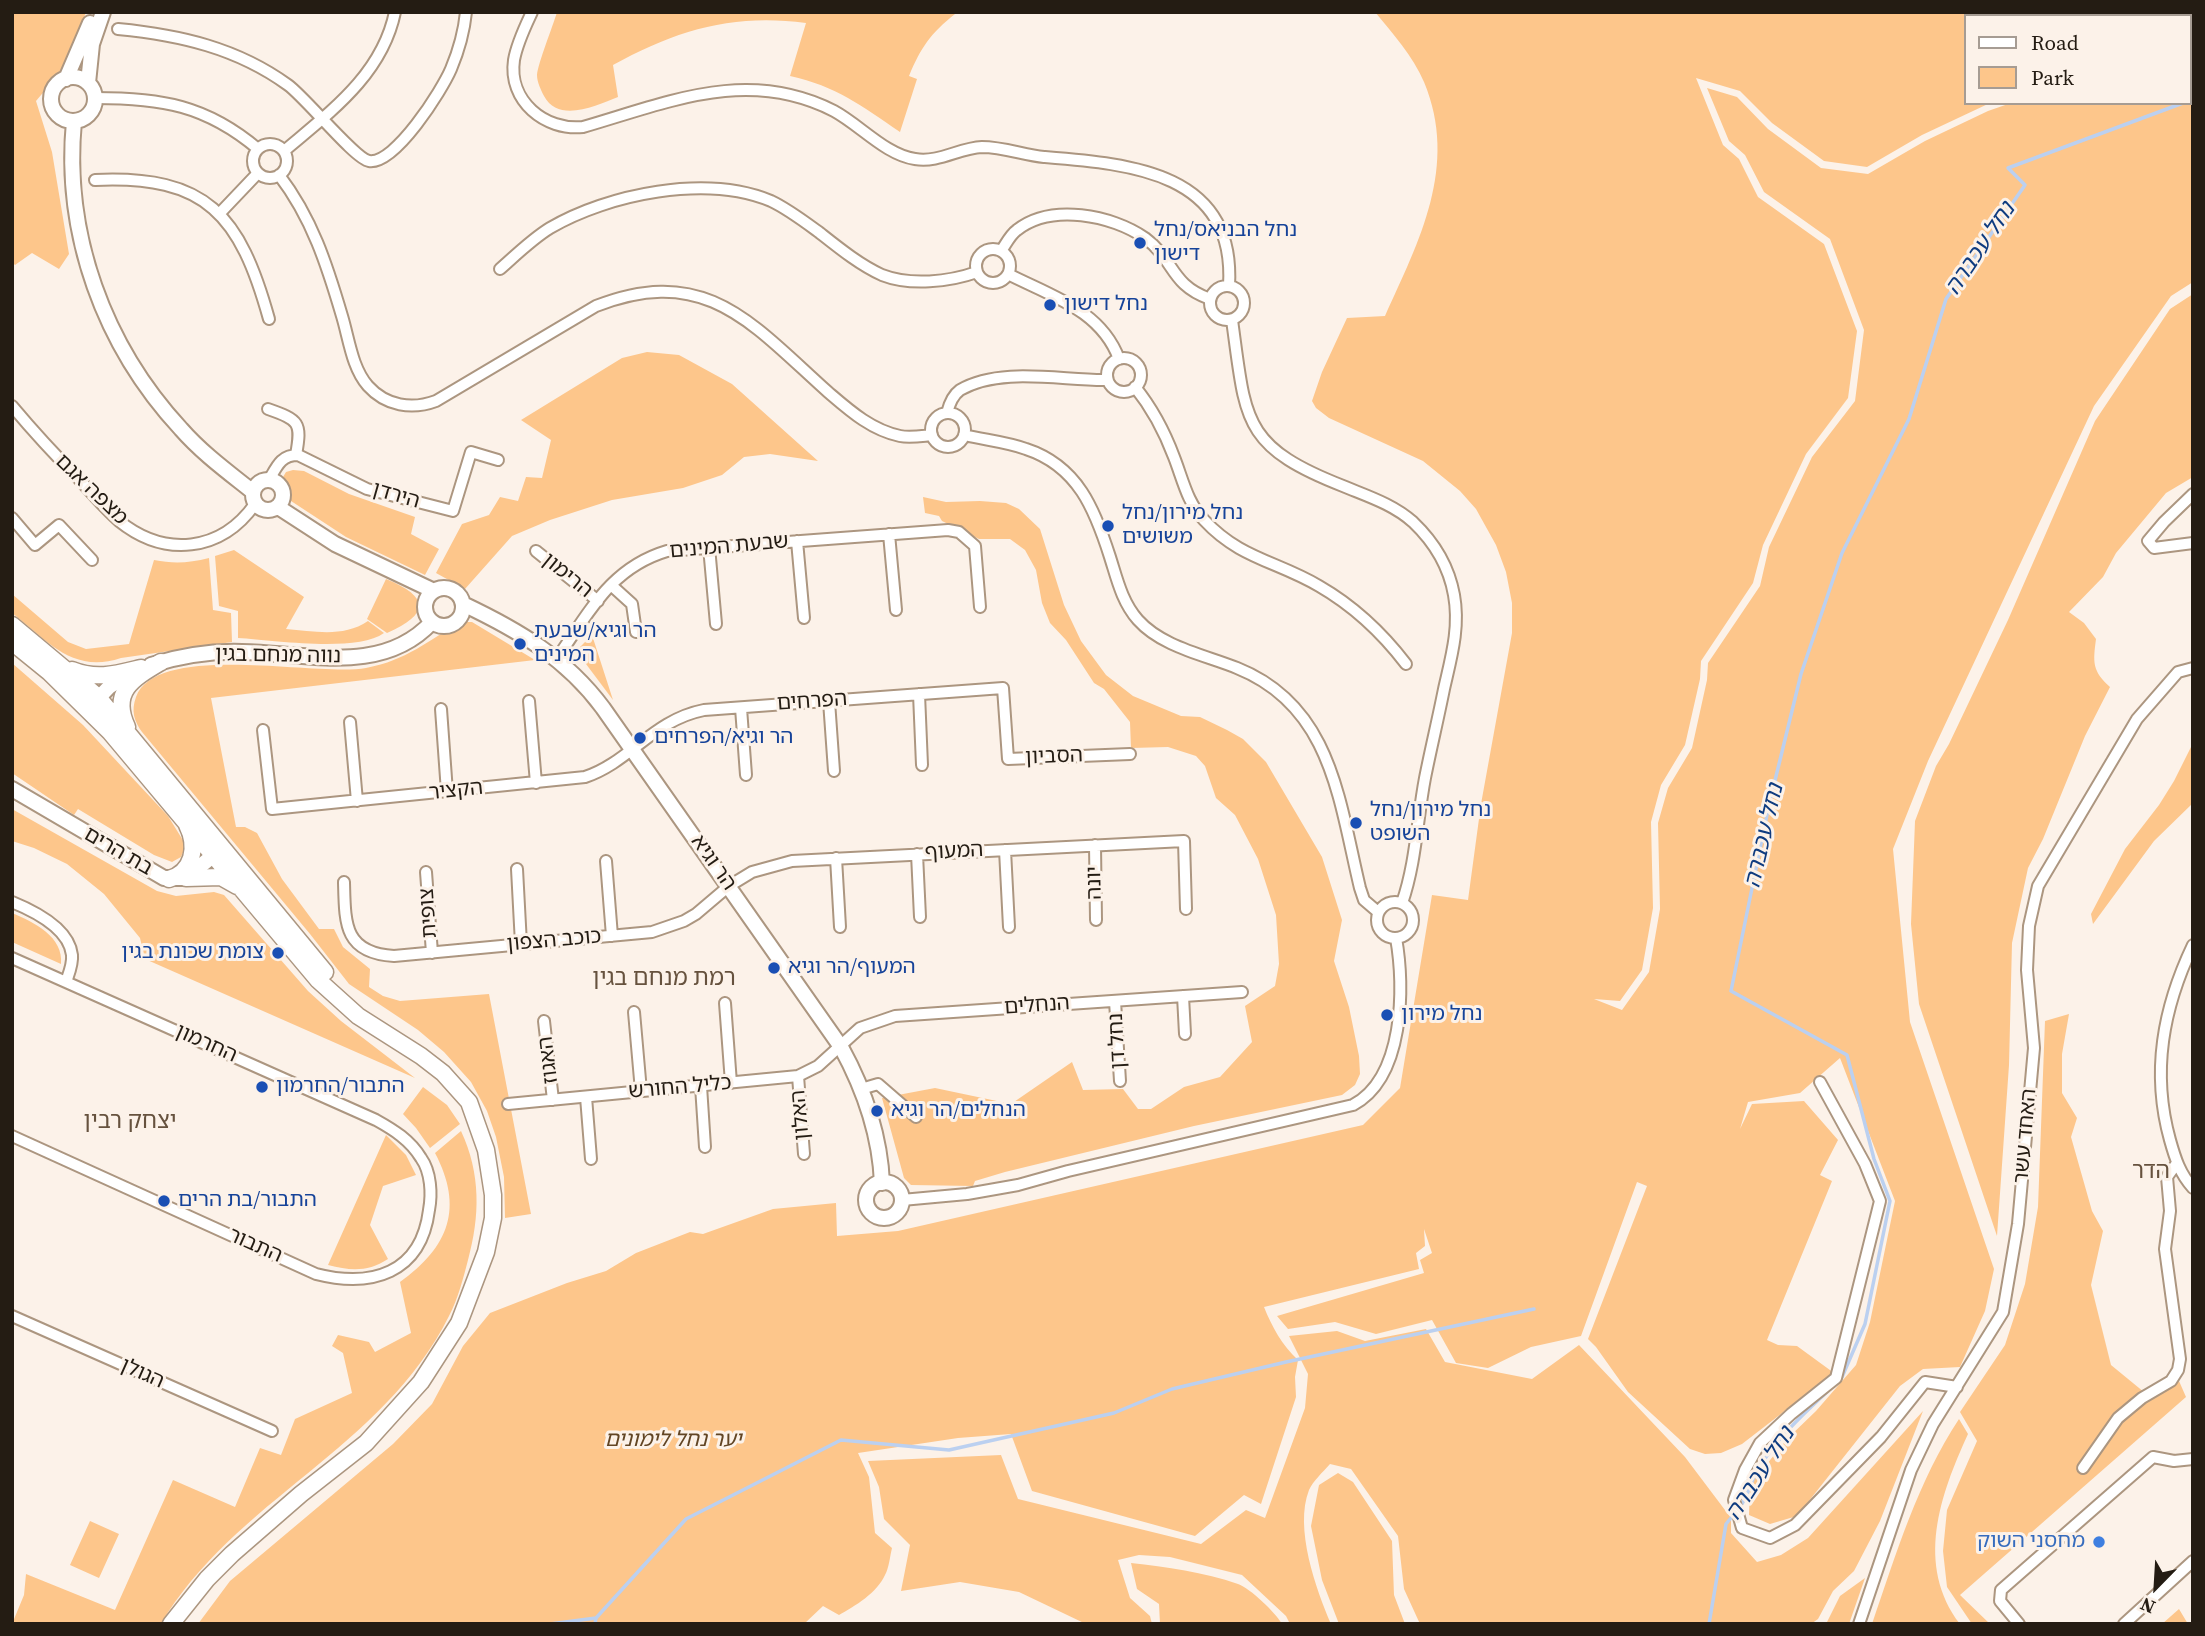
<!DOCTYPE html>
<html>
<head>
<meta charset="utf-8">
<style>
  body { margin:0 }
  #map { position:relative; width:2205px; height:1636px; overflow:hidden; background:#fcf2e9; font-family:"Source Serif 4",serif }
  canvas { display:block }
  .frame { position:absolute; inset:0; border:14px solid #241c13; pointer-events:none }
  .legend { position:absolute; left:1964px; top:14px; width:228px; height:91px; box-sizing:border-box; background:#fcf2e9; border:2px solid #a69c93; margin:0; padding:9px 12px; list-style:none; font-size:21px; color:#241c13 }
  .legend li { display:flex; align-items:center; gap:14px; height:35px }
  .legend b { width:35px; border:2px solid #a69c93 }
  .north { position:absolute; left:2121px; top:1552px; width:70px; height:70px; -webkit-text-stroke:5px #fcf2e9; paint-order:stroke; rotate:204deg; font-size:19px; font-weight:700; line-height:28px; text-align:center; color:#241c13 }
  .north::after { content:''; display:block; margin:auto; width:24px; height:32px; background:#241c13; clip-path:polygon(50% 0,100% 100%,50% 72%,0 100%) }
</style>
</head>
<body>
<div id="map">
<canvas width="2205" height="1636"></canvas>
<div class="frame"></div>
<ul class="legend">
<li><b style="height:9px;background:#fff"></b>Road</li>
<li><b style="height:19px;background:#fdc68b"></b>Park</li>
</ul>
<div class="north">N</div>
</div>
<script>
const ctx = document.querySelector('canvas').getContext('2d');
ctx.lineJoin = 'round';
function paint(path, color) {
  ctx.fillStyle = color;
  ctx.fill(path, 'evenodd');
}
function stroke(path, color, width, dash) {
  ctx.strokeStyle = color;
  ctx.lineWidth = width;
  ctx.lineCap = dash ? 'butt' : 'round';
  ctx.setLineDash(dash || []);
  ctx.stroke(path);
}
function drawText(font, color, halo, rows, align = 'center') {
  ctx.font = font + ' "Source Serif 4","Noto Sans Hebrew",serif';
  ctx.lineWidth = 6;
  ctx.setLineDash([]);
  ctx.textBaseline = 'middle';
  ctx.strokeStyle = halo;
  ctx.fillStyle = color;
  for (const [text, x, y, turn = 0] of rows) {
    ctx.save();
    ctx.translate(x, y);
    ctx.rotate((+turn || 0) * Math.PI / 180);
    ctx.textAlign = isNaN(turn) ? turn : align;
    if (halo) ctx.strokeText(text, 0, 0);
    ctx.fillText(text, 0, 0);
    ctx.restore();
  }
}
const green = new Path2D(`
  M 12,12 L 86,12 L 68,63 L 36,101 L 52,152 L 69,254 L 59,269 L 32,253 L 15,265 L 12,262 Z
  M 557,12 L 954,12 L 955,14 C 931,33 921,47 909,76 L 917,79 L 900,132 C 862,106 836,86 790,76 L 806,23 C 734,13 676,30 613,65 L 618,97 C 597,105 559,124 544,96 C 541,90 537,82 537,75 C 538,63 553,26 557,12 Z
  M 1375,12 L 2193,12 L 2193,53 L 2189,54 L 2189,16 L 1965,16 L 1965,103 L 1990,103 L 1922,135 L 1867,167 L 1824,161 L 1772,123 L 1740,91 L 1696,78 L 1723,145 L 1739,159 L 1758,197 L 1824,244 L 1857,331 L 1848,398 L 1806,454 L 1763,545 L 1753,583 L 1701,661 L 1700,679 L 1685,745 L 1661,785 L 1651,822 L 1653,908 L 1642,970 L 1620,1001 L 1594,999 L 1622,1010 L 1649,972 L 1660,909 L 1658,823 L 1668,788 L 1692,748 L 1707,680 L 1708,663 L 1760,586 L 1769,547 L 1812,457 L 1855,401 L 1864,330 L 1830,239 L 1764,192 L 1745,155 L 1729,141 L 1707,88 L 1737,97 L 1768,129 L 1821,168 L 1868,174 L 1925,141 L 1988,111 L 2011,103 L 2189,103 L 2189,62 L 2193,60 L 2193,282 L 2171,296 L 2094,406 L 1928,761 L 1893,849 L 1910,1022 L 1994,1269 L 1985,1311 L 1960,1367 L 1923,1369 L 1900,1386 L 1797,1516 L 1770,1524 L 1749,1515 L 1750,1485 L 1787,1439 L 1816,1411 L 1856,1365 L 1870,1322 L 1895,1201 L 1840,1058 L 1800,1093 L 1748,1102 L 1740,1129 L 1752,1104 L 1804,1101 L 1838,1140 L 1820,1175 L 1832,1181 L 1767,1340 L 1778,1345 L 1797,1346 L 1834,1373 L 1742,1444 L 1721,1453 L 1705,1454 L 1690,1449 L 1628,1392 L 1596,1347 L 1588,1339 L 1647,1186 L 1637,1182 L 1581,1336 L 1531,1347 L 1488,1368 L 1456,1363 L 1432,1320 L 1376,1334 L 1335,1322 L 1288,1329 L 1277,1316 L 1424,1273 L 1420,1260 L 1432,1253 L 1424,1229 L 1425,1246 L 1416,1253 L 1419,1269 L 1264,1307 C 1272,1327 1282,1345 1298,1360 L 1295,1377 L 1296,1397 L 1261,1504 L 1244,1495 L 1195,1536 L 1032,1491 L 1011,1434 L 958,1438 L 858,1453 L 869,1477 L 875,1533 L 892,1548 C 890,1556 889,1568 885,1575 C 877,1593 855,1606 839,1615 L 823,1606 L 804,1624 L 198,1624 L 230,1581 L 393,1444 L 432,1404 L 463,1346 L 490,1313 L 567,1283 L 606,1271 L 636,1253 L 690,1232 L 703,1234 L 773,1209 L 836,1203 L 837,1236 L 898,1231 L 1363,1125 L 1400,1088 L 1432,895 L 1468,900 L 1481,804 L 1512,633 L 1512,603 L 1506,572 L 1496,545 L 1476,509 L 1460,491 L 1423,461 L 1329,418 L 1316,408 L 1312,401 L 1322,372 L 1347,318 L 1385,316 C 1419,241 1459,166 1424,82 C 1413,56 1393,34 1375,12 Z
  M 2193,294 L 2193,477 L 2166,493 L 2116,553 L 2103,577 L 2069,612 L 2084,623 L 2096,639 C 2093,662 2092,671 2110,687 L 2085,736 L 2043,839 L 2028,868 L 2012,943 L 2009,1065 L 1997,1236 L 1919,1004 L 1911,924 L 1915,821 L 1936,766 L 1949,744 L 2008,620 L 2095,421 L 2170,309 Z
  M 647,352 L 679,355 L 732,384 L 818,461 L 770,454 L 744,457 L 722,475 L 683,488 L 612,500 L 550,520 L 512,536 L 465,589 L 436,573 L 462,524 L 489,515 L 500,497 L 518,501 L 526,477 L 542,478 L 551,440 L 521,420 L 622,358 Z
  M 293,470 L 304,471 L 349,494 L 415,517 L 411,534 L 439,549 L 425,575 L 346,537 L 291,501 L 280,482 L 286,472 Z
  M 923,497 L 946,502 L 980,501 L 1006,503 L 1019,509 L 1040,529 L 1064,605 L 1081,641 L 1106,675 L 1133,696 L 1181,716 L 1200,717 L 1227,730 L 1243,739 L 1266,762 L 1322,857 L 1342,920 L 1334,961 L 1349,1007 L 1359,1056 L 1360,1074 L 1355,1085 L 1342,1095 L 1194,1126 L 1005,1172 L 975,1181 L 973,1186 L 911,1185 L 904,1178 L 882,1098 L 935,1088 L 1011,1104 L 1072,1062 L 1083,1090 L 1123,1089 L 1138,1109 L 1151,1109 L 1184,1087 L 1220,1077 L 1252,1042 L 1245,1006 L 1275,986 L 1279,964 L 1276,915 L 1258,859 L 1235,815 L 1216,798 L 1205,766 L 1196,756 L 1168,747 L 1131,748 L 1130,722 L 1104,689 L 1094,683 L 1066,640 L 1050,623 L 1042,603 L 1036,570 L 1025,550 L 1010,539 L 979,539 L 942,521 L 939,516 L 925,513 Z
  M 234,550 L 304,597 L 286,629 C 314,631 343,638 368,621 L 384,633 C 356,653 273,640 238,638 L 238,611 L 219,606 L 215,556 Z
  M 209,558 L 213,610 L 231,613 L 232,642 L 121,658 C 72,674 48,641 12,613 L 12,594 L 68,642 L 86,649 L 129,644 L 154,560 C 174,564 189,563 209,558 Z
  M 386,579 C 430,597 430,614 387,633 L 367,619 Z
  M 462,622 L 472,622 L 535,660 L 211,698 L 236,827 L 245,827 L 257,833 L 282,879 L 319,929 L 334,929 L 343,947 L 370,969 L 369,987 L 383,996 L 400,1001 L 489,994 L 531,1214 L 505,1218 L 504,1177 L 496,1137 L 487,1111 L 471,1082 L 444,1052 L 418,1030 L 349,984 L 310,934 L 142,732 C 134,721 131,711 136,697 C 157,641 318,677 366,668 C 408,660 426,641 462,622 Z
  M 592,635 L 613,700 L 580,656 L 580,647 Z
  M 12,663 L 83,725 L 168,816 L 184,842 L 184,850 L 181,857 L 172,862 L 154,855 L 78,809 L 74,815 L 12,773 Z
  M 2193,743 L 2193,803 L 2154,841 L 2093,924 L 2091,914 L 2125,849 L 2159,805 L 2174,781 Z
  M 12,809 L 157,891 L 176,896 L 214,892 L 224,895 L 308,991 L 341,1021 L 415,1078 L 145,959 L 140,938 L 104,894 L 67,864 L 34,848 L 12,841 Z
  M 12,913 C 34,922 64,937 61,964 L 12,942 Z
  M 2069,1014 L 2062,1054 L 2062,1093 L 2077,1118 L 2071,1137 L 2092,1211 L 2103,1231 L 2091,1285 L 2111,1365 L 2150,1397 L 2179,1381 L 2186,1397 L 1960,1595 L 1990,1624 L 1972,1624 L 1947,1587 L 1943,1551 L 1947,1510 L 1977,1441 L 1960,1412 L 2005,1345 L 2025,1284 L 2038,1207 L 2045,1021 Z
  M 423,1087 L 447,1105 L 460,1124 L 430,1148 L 416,1128 L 403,1114 Z
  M 461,1131 C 481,1174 480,1216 468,1260 C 463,1279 458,1299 449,1316 C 383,1449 234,1500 161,1624 L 12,1624 L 24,1595 L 26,1574 L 115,1610 L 173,1480 L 235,1507 L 260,1448 L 281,1455 L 295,1419 L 352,1393 L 343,1353 L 332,1346 L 338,1335 L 369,1342 L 375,1352 L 411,1333 L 400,1282 C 449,1247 464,1208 435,1153 Z
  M 386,1135 L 406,1155 L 416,1175 L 383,1186 L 370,1225 L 388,1259 C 368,1272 351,1271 328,1265 Z
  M 1426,1329 L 1445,1362 L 1532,1379 L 1579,1345 L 1685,1457 L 1731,1518 L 1731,1533 L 1757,1562 L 1781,1555 L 1808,1538 L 1923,1411 L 1880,1521 L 1854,1571 L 1833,1591 L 1818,1619 L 1811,1624 L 1420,1624 L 1404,1589 L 1398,1536 L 1351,1469 L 1330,1464 C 1323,1472 1313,1481 1309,1490 C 1294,1528 1316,1589 1331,1624 L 1290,1624 L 1286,1616 L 1242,1575 L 1170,1557 L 1139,1555 L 1118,1560 L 1130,1598 L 1150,1616 L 1152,1624 L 1086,1624 L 1019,1592 L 960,1582 L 901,1591 L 910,1545 L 884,1519 L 879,1487 L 868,1461 L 1001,1455 L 1018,1499 L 1201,1544 L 1246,1510 L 1265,1518 L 1305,1408 L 1308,1374 L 1289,1336 L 1337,1331 L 1365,1341 Z
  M 1959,1419 L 1968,1434 C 1940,1495 1915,1565 1960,1624 L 1872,1624 C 1896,1554 1918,1481 1959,1419 Z
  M 1338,1473 L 1353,1482 L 1392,1541 L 1394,1595 L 1405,1624 L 1339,1624 L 1322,1580 L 1311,1526 L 1319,1485 Z
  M 90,1521 L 119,1534 L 99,1578 L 70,1565 Z
  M 1131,1563 C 1166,1567 1204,1572 1238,1584 C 1250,1588 1276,1613 1282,1624 L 1160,1624 L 1159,1604 L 1137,1589 Z
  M 1865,1578 L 1849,1624 L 1826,1624 L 1840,1596 Z
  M 2179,1609 L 2188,1624 L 2162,1624 Z`);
const stream = new Path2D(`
  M 2189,101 L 2193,100
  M 1838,1382 L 1842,1377 L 1865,1324 L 1890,1201 L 1874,1159 L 1847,1055 L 1731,991 L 1769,805 L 1801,674 L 1842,553 L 1909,419 L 1946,299 L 2025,185 L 2008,168 L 2183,103
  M 1740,1507 C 1749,1494 1751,1479 1760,1466 C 1779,1437 1801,1416 1827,1392
  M 550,1624 L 596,1618
  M 595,1624 L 596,1618 L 686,1519 L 841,1440 L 949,1450 L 1114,1413 L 1172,1389 L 1286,1362 L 1534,1309
  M 1709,1624 L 1726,1524 L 1735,1513`);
const minor = new Path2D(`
  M 532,12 C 525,27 517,43 514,60 C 508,101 545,131 583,127 C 669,102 748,67 834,111 C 860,125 886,155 915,159 C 939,163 959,148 982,147 C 1003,147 1024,155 1044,157 C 1131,164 1236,172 1229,286
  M 118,29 C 180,35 237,48 288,85 C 306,98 355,159 369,161 C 395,165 442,90 451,69 C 459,50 464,32 466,12
  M 95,98 C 161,98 206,105 258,149
  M253 161a17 17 0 1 1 34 0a17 17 0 1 1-34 0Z
  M 284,151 C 330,112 382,75 395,12
  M 279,175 C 312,218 327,265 342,316 C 349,339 352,368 368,386 C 386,406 412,410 436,401 L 596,306 C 706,263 752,324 828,392 C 849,410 871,430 900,436 C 910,438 921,436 932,435
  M 95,180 C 207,175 240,215 269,319
  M 219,214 L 258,173
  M976 266a17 17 0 1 1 34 0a17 17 0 1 1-34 0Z
  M 1001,251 C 1006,244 1010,235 1017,230 C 1051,203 1112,215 1145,238 C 1175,260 1170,285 1210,299
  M 500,269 C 516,255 532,239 550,228 C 608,194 706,174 771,201 C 788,209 805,222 820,233 C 839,248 860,265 882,275 C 910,286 949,282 977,272
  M 1008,274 C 1051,296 1101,310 1119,359
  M1210 303a17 17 0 1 1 34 0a17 17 0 1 1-34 0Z
  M 1232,320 C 1246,420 1241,446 1343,486 C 1367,496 1393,504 1413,522 C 1434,542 1449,567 1454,595 C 1460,628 1451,658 1444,689 C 1438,719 1431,748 1425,778 C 1417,820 1416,863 1402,903
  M1107 375a17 17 0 1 1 34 0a17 17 0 1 1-34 0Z
  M 1135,387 C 1152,408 1165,433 1174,457 C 1183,480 1187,502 1204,520 C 1240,559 1277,561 1319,586 C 1352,605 1383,634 1406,664
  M 12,406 C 33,431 55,455 78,478 C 91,492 104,508 119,521 C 165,558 221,552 255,504
  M 268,409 C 299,420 302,422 296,455
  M 947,413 C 949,405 953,395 960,390 C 1001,366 1063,381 1107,380
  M931 430a17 17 0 1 1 34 0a17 17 0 1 1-34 0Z
  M 964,435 C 985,440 1007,442 1026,449 C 1078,466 1095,510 1110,557 C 1117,579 1122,602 1138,620 C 1162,647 1205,655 1237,668 C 1332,706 1339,801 1360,888 L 1364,900 L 1378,912
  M 269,480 C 277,466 281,455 298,455 L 367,489 L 453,511 L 471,452 L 498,460
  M 2193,494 L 2164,522 L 2148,541 L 2154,548 L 2193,543
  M 12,518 L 35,545 L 59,525 L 92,560
  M 889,534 L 896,610
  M 797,541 L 804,618
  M 709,547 L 716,624
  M 536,551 L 598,601
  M 611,585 L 632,604 L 636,632
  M 557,658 C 589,613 610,568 667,551 L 948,530 L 959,532 L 975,546 L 980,607
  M 919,694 L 922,765
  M 529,701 L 536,783
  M 829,701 L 834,771
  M 741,708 L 746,775
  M 441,709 L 447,792
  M 350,722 L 357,801
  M 263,730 L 272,809 L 585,777 C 630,762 653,720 704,710 L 1003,688 L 1008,759 L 1130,754
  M 1095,845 L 1096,920
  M 1005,850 L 1009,927
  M 917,854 L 920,917
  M 836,858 L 840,927
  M 606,861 L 612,936
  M 517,869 L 521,944
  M 426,872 L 432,953
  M 344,882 C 345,924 344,953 394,956 L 652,932 L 684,921 L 696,914 L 729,886 L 752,872 L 792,861 L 1184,841 L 1186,909
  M1377 920a18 18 0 1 1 36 0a18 18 0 1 1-36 0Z
  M 12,902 C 34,911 69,928 72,955 C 73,964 69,973 66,982
  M 2193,945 C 2163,1008 2151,1072 2170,1140 C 2175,1158 2180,1174 2193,1188
  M 12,958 L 376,1120 C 394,1130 410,1140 421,1158 C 431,1172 432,1194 429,1210 C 421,1274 371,1288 316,1274 L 12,1136
  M 1183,996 L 1185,1034
  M 1115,1001 L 1120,1081
  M 725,1003 L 731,1083
  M 634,1012 L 641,1091
  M 544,1021 L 553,1100
  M 798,1076 L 804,1154
  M 1820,1082 L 1865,1164 L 1880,1201 L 1836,1378 L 1791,1414 L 1760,1443 L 1745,1470 L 1734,1500 L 1742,1528 L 1770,1538 L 1795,1525 L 1881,1437 L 1925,1382 L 1957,1387
  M 701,1086 L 705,1147
  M 861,1089 L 878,1084 L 916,1117
  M 586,1097 L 591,1159
  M 508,1104 L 798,1076 L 818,1066 L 860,1028 L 895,1016 L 1242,992
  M 902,1200 L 967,1194 L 1018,1185 L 1068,1171 L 1353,1105 C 1404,1078 1405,988 1396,938
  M 12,1316 L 272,1431
  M 2083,1468 L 2118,1418 L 2142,1398 L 2171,1381 L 2178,1370 L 2180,1359 L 2165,1249 L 2170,1211 L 2167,1177 L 2177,1163
  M 1859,1624 L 1911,1470 L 1933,1424 L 2003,1312 L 2018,1224 L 2034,1048 L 2027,970 L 2029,926 L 2038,886 L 2137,719 L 2178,672 L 2193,668
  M 2019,1624 L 2000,1601 L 2001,1590 L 2153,1457 L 2174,1461 L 2193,1459
  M 2124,1624 L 2193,1561`);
const tertiary = new Path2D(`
  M51 99a22 22 0 1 1 44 0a22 22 0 1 1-44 0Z
  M 66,79 L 90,23
  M 88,83 L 92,44 L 103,12
  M 74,121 C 63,234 104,346 181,429 C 202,453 228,472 253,492
  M253 495a15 15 0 1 1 30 0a15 15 0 1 1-30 0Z
  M 278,507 L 335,544 L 434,591
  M425 607a19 19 0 1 1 38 0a19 19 0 1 1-38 0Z
  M 463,604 C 518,630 566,658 603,708 L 841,1047 C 864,1089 880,1135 882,1183
  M 151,665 C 180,656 212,651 242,652 C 307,653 382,676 432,622
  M 88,709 L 109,687 L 132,672
  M 12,789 L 164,878 L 186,878 L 221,849
  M866 1200a18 18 0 1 1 36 0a18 18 0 1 1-36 0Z`);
const secondary = new Path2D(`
  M 12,625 L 98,697 L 325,972
  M 12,642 L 49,672 L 110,732 L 318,980 L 358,1016 L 421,1056 L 443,1073 L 469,1102 L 486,1150 L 493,1195 L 493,1218 L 486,1252 L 459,1323 L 421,1382 L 366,1443 L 301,1494 L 232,1554 L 207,1579 L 171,1624
  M 72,670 C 97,680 116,674 141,668
  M 127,727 C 110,691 134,678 161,662
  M 186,878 L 221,877 L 237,886
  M 169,879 C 193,872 198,847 187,825`);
const markers = [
  [1140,243,7,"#1a4fb4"],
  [1050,305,7,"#1a4fb4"],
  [1108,526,7,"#1a4fb4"],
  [520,644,7,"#1a4fb4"],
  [640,738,7,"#1a4fb4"],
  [1356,823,7,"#1a4fb4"],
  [278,953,7,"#1a4fb4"],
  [774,968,7,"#1a4fb4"],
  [1387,1015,7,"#1a4fb4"],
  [262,1087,7,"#1a4fb4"],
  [877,1111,7,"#1a4fb4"],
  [164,1201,7,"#1a4fb4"],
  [2099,1542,7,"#3f7fe0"]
];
const transitNames = [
  ["נחל הבניאס/נחל",1154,231],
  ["דישון",1154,255],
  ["נחל דישון",1064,305],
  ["נחל מירון/נחל",1122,514],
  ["משושים",1122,538],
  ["הר וגיא/שבעת",534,632],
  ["המינים",534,656],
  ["הר וגיא/הפרחים",654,738],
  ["נחל מירון/נחל",1370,811],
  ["השופט",1370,835],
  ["צומת שכונת בגין",264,953,"right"],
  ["המעוף/הר וגיא",788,968],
  ["נחל מירון",1401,1015],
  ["התבור/החרמון",276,1087],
  ["הנחלים/הר וגיא",891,1111],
  ["התבור/בת הרים",178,1201]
];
const streetNames = [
  ["מצפה אגם",91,490,44],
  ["הירדן",396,496,16],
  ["שבעת המינים",729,547,-5],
  ["הרימון",567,576,39],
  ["נווה מנחם בגין",278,656,1],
  ["הפרחים",812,702,-4],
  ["הסביון",1054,757,-2],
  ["הקציר",456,791,-6],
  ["בת הרים",118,852,30],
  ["המעוף",954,852,-3],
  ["הר וגיא",713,863,55],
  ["יונה",1095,883,-91],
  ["צופית",429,913,-94],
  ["כוכב הצפון",554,941,-5],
  ["הנחלים",1037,1006,-4],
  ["נחל דן",1118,1041,-93],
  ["החרמון",206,1044,24],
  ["האגוז",549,1060,-97],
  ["כליל החורש",680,1088,-5],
  ["האלון",801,1115,-95],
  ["האחד עשר",2026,1136,-85],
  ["התבור",255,1246,24],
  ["הגולן",142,1374,24]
];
const parkNames = [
  ["יער נחל לימונים",673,1441]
];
const shopNames = [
  ["מחסני השוק",2085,1542]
];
const waterNames = [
  ["נחל עכברה",1981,249,-56],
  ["נחל עכברה",1765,836,-77],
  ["נחל עכברה",1761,1474,-57]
];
const neighbourhoodNames = [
  ["רמת מנחם בגין",664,979],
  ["יצחק רבין",130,1122],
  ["הדר",2151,1172]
];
paint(green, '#fdc68b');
stroke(stream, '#bbd0f0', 3.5);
stroke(minor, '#ac9680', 14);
stroke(tertiary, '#ac9680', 18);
stroke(secondary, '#ac9680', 19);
stroke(minor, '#fff', 10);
stroke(tertiary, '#fff', 14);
stroke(secondary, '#fff', 16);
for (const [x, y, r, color] of markers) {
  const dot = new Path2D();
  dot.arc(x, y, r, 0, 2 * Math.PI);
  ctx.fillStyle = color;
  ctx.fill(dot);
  stroke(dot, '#fcf2e9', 2.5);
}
drawText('21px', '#164399', '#fcf2e9', transitNames, 'left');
drawText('21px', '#241c13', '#fcf2e9', streetNames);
drawText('italic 21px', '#624524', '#fcf2e9', parkNames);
drawText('21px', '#366cbe', '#fcf2e9', shopNames, 'right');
drawText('italic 23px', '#0f3c80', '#fcf2e9', waterNames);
drawText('23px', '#66523e', '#fcf2e9', neighbourhoodNames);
</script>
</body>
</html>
